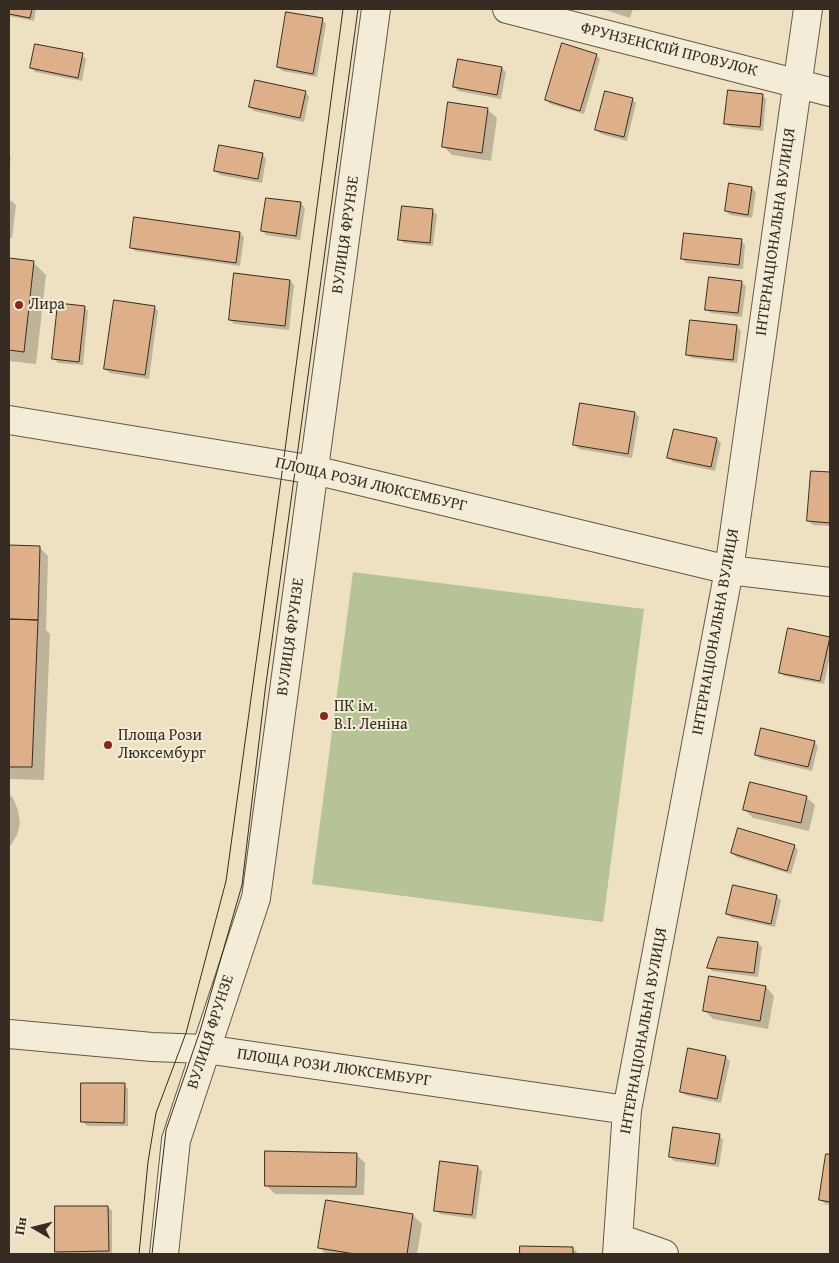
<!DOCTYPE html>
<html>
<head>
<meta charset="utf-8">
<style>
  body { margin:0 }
  #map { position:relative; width:839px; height:1263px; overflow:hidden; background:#ede1c1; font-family:"Gentium Book Plus",serif }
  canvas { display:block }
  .frame { position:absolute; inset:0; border:10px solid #372c21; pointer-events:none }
  .north { position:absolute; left:10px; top:1203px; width:50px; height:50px; -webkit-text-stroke:4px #f3ecd7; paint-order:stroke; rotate:278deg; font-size:14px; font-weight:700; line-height:20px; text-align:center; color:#372c21 }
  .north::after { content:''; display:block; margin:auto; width:18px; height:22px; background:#372c21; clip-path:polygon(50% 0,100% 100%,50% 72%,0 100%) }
</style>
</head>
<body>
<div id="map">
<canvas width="839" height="1263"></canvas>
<div class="frame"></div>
<div class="north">Пн</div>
</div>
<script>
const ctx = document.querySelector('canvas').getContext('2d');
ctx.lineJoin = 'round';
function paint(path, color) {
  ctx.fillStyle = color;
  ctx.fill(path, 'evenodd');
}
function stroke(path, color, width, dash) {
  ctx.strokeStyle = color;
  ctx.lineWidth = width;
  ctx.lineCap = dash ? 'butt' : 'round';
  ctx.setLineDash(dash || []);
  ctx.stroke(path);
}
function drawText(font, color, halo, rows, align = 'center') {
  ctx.font = font + ' "Gentium Book Plus",serif';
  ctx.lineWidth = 4;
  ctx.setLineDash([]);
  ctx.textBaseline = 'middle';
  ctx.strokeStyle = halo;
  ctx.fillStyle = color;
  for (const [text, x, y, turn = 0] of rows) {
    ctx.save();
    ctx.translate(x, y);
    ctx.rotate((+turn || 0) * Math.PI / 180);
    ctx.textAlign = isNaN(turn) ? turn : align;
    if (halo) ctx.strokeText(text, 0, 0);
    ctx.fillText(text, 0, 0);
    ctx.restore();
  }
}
const green = new Path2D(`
  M 353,572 L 644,609 L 603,922 L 312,884 Z`);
const shadow = new Path2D(`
  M 9,9 L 36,9 L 34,21 L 9,16 Z
  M 602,9 L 633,9 L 630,18 Z
  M 322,20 L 326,24 L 317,77 L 282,71 L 278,67 Z
  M 82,55 L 86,59 L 82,81 L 35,72 L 31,68 Z
  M 596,55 L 600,59 L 584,114 L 550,104 L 546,99 Z
  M 502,68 L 506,72 L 501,99 L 458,91 L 454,87 Z
  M 305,92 L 309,96 L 304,122 L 254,111 L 250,107 Z
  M 762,95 L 766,99 L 763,131 L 730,127 L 726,123 Z
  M 632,99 L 636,103 L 627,141 L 601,134 L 597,130 Z
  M 449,104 L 488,110 L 497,118 L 491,161 L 452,155 L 443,146 Z
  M 262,154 L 266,159 L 262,183 L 220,175 L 215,171 Z
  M 9,156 L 11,158 L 9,170 Z
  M 752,188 L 756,192 L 752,218 L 730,215 L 726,211 Z
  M 9,201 L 12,201 L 16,205 L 12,238 L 9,238 Z
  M 301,203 L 305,208 L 300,240 L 266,235 L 262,231 Z
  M 432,210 L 437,215 L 433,246 L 404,243 L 400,239 Z
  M 240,233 L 244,237 L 240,266 L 135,251 L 131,247 Z
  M 741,241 L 745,245 L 743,269 L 686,263 L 682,258 Z
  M 9,259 L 33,262 L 46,275 L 36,364 L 9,361 Z
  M 290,281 L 294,285 L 289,330 L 234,324 L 230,320 Z
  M 741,282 L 746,286 L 742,317 L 711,313 L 706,309 Z
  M 84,307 L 88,311 L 83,365 L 58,363 L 54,359 Z
  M 154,307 L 158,311 L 149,379 L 110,373 L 105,369 Z
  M 737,326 L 741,331 L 737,363 L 691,358 L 687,354 Z
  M 635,413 L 639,417 L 632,458 L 579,449 L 575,445 Z
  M 675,430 L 717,439 L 721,443 L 715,471 L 673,462 L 669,458 Z
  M 812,472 L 830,474 L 830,526 L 813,525 L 809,521 Z
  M 9,546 L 39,547 L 48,556 L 46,630 L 50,634 L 44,780 L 9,779 Z
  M 829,638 L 830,656 L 824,684 L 784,676 L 780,672 Z
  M 814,742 L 818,746 L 812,771 L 761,759 L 756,755 Z
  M 9,794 L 13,798 L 18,810 L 20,823 L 17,835 L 9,848 Z
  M 806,797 L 815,805 L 809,831 L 753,818 L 744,809 Z
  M 794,846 L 798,850 L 791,874 L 736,857 L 732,853 Z
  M 776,896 L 781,900 L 775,927 L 732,918 L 727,914 Z
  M 757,943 L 762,947 L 758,977 L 712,971 L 708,967 Z
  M 766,987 L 774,996 L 768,1029 L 713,1019 L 704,1010 Z
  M 725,1057 L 730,1061 L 721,1103 L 685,1095 L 681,1091 Z
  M 124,1085 L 128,1089 L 128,1126 L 87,1126 L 83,1122 Z
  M 719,1135 L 723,1140 L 719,1167 L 674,1161 L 670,1156 Z
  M 356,1154 L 365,1163 L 364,1195 L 275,1194 L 266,1185 Z
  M 827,1155 L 830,1156 L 830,1205 L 825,1204 L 821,1200 Z
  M 477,1167 L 482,1171 L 476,1219 L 440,1214 L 436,1210 Z
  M 327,1202 L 413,1215 L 422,1224 L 417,1254 L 326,1254 L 320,1248 Z
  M 108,1207 L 112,1211 L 112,1254 L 59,1254 L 56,1251 Z
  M 521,1247 L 572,1248 L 577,1252 L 577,1254 L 521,1254 Z`);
const building = new Path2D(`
  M 9,9 L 32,9 L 30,18 L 9,14 Z
  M 286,12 L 323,18 L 313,74 L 277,67 Z
  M 562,43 L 597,54 L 580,111 L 545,100 Z
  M 35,44 L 83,53 L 78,78 L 30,68 Z
  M 458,59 L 502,67 L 497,95 L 453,87 Z
  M 255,80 L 306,91 L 300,118 L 249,107 Z
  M 728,90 L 763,94 L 760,127 L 724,124 Z
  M 605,91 L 633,98 L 624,137 L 595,130 Z
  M 448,102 L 488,108 L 482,153 L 442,147 Z
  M 219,145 L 263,153 L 258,179 L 214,171 Z
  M 729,183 L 752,187 L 748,215 L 725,211 Z
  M 266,198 L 301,202 L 296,236 L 261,231 Z
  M 402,206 L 433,209 L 430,243 L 398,240 Z
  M 134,217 L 240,232 L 236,263 L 130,248 Z
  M 684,233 L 742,239 L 739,265 L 681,259 Z
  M 9,258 L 34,261 L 24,352 L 9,350 Z
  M 234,273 L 290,280 L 285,326 L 229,320 Z
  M 709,277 L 742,281 L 738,313 L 705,310 Z
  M 114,300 L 155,306 L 145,375 L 104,369 Z
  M 58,303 L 85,306 L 79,362 L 52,359 Z
  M 690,320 L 737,325 L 733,360 L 686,355 Z
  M 580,403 L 635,412 L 628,454 L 573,445 Z
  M 674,429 L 717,438 L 711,467 L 667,458 Z
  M 811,471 L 830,472 L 830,523 L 807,521 Z
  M 9,545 L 40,546 L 38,620 L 9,619 Z
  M 9,619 L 38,620 L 32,767 L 9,767 Z
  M 788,628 L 830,637 L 820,681 L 779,673 Z
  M 761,728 L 815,741 L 808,767 L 755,755 Z
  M 750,782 L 807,796 L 801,823 L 743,810 Z
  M 738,828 L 795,845 L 787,871 L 731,853 Z
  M 733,885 L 777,895 L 771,924 L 726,914 Z
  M 718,937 L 758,942 L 754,973 L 707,968 Z
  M 709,976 L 766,986 L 760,1021 L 703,1011 Z
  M 688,1048 L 726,1056 L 717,1099 L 680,1092 Z
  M 81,1083 L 125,1083 L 124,1123 L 81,1122 Z
  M 673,1127 L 720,1134 L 715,1164 L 669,1157 Z
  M 265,1151 L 357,1153 L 356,1187 L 265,1186 Z
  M 826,1154 L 830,1154 L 830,1202 L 819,1200 Z
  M 440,1161 L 478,1166 L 472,1215 L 434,1211 Z
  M 326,1200 L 413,1214 L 407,1254 L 355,1254 L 318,1248 Z
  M 55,1206 L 108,1206 L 109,1251 L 55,1252 Z
  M 520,1246 L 573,1247 L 573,1254 L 520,1254 Z`);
const minor = new Path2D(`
  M 507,9 L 830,92
  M 9,420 L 314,470 L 729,570 L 830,582
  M 9,1034 L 152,1047 L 205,1049 L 627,1110
  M 618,1238 L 664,1254
  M 164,1254 L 176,1140 L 256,898 L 376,9
  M 617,1254 L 627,1110 L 729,570 L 808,9`);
const tram = new Path2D(`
  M 139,1254 L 148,1162 L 156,1113 L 186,1033 L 226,881 L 283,465 L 343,9
  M 152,1254 L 166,1130 L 200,1031 L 242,885 L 265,691 L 358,9`);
const markers = [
  [19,305,5,"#8f2418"],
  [324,716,5,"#8f2418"],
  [108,745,5,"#8f2418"]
];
const streetNames = [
  ["ФРУНЗЕНСКІЙ ПРОВУЛОК",669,50,14],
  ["ІНТЕРНАЦІОНАЛЬНА ВУЛИЦЯ",776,232,-82],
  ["ВУЛИЦЯ ФРУНЗЕ",346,235,-82],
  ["ПЛОЩА РОЗИ ЛЮКСЕМБУРГ",371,485,13],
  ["ІНТЕРНАЦІОНАЛЬНА ВУЛИЦЯ",716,632,-80],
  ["ВУЛИЦЯ ФРУНЗЕ",291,637,-82],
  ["ІНТЕРНАЦІОНАЛЬНА ВУЛИЦЯ",644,1031,-80],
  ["ВУЛИЦЯ ФРУНЗЕ",211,1032,-72],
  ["ПЛОЩА РОЗИ ЛЮКСЕМБУРГ",334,1068,8]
];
const poiNames = [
  ["Лира",29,305],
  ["ПК ім.",334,707],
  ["В.І. Леніна",334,725],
  ["Площа Рози",118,736],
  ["Люксембург",118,754]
];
paint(green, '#b5c395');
paint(shadow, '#0003');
paint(building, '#ddb089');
stroke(building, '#372c21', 1);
stroke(minor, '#645949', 30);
stroke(minor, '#f3ecd7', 28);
stroke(tram, '#372c21', 1);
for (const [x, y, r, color] of markers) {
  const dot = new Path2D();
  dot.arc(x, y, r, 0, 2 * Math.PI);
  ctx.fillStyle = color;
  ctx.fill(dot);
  stroke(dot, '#f3ecd7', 2);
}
drawText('16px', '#372c21', '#f3ecd7', streetNames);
drawText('16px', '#372c21', '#f3ecd7', poiNames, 'left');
</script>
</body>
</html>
